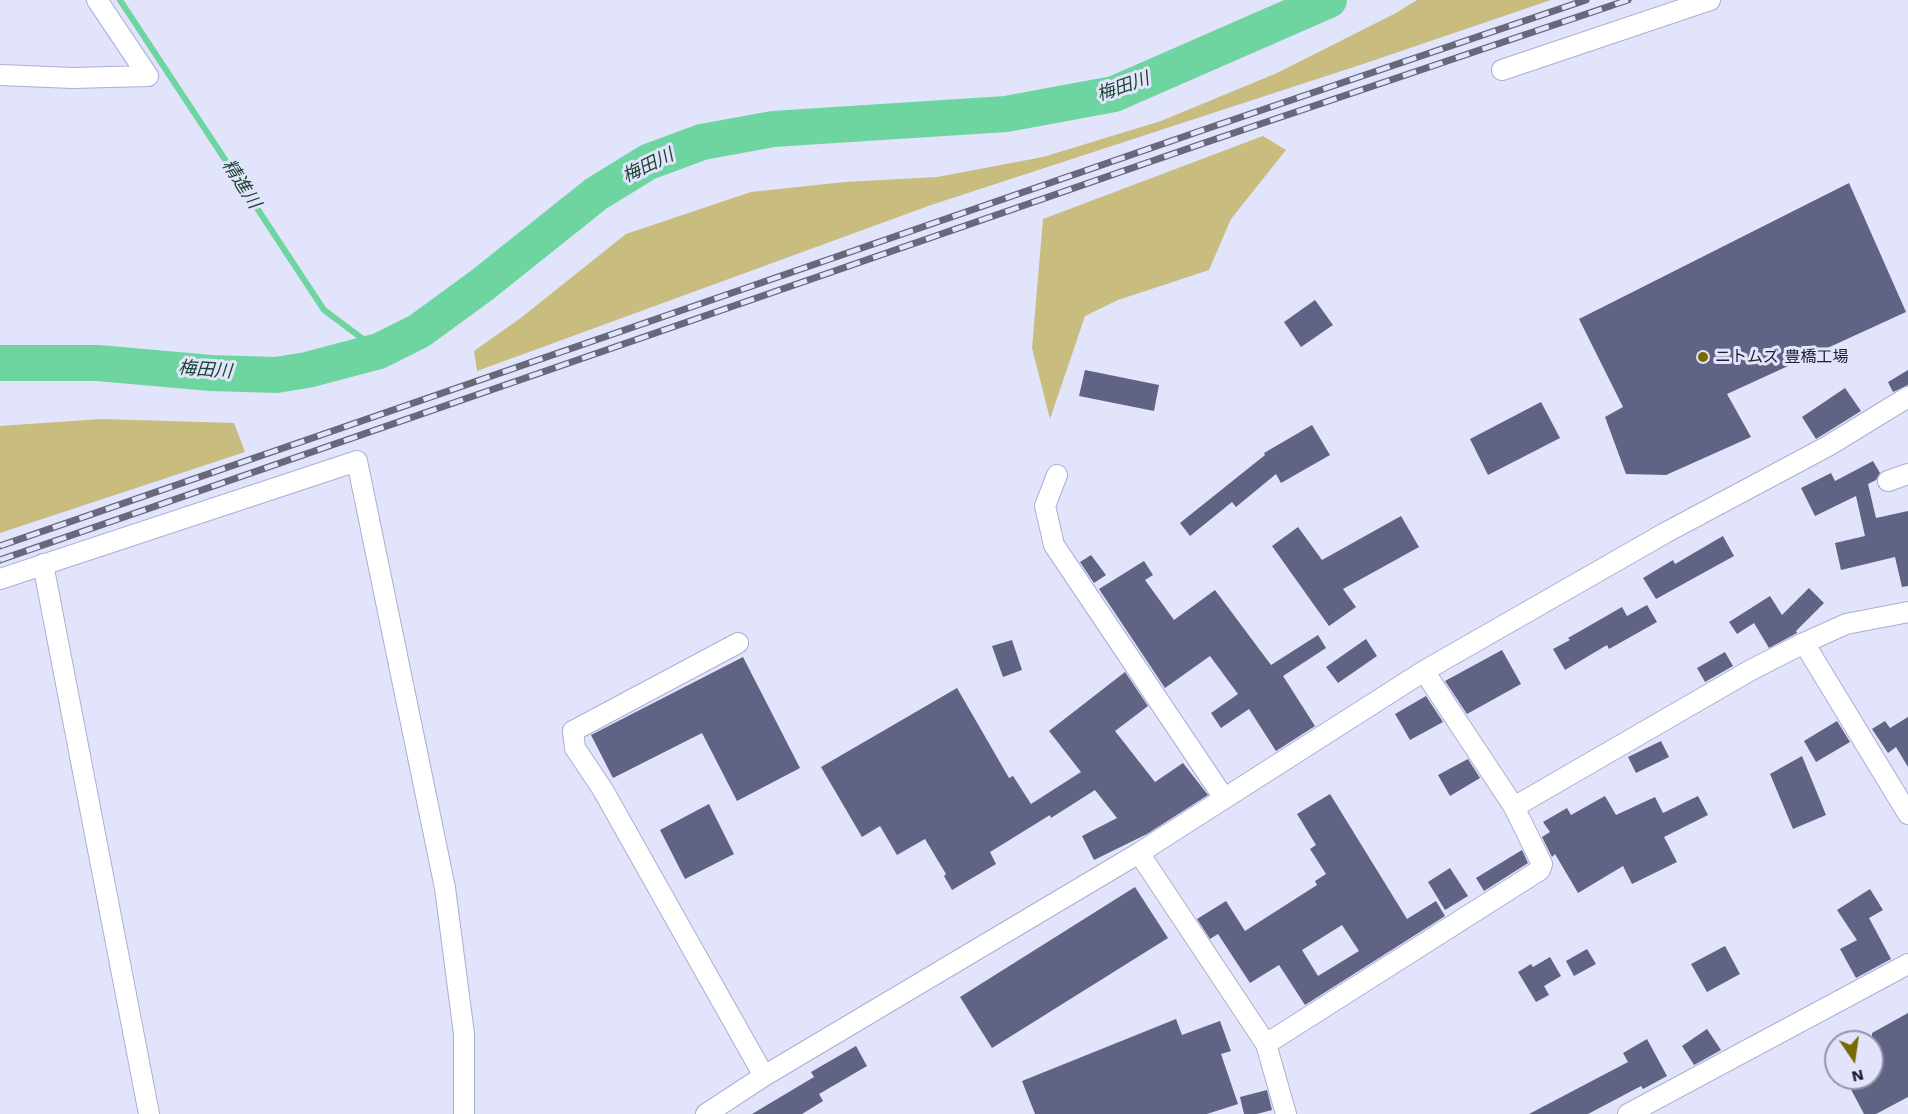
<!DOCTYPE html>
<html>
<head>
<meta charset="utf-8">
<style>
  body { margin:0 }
  #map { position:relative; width:1908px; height:1114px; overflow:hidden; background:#e1e4fb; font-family:"Work Sans",sans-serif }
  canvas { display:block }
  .north { position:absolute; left:1824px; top:1030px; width:60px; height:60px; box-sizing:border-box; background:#e1e4fb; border:2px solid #9395a8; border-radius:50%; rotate:167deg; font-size:16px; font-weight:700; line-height:24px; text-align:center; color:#1d1f2c }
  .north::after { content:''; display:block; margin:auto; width:21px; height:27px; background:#786900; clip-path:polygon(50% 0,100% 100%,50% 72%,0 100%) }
</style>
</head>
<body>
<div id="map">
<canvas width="1908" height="1114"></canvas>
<div class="north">N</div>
</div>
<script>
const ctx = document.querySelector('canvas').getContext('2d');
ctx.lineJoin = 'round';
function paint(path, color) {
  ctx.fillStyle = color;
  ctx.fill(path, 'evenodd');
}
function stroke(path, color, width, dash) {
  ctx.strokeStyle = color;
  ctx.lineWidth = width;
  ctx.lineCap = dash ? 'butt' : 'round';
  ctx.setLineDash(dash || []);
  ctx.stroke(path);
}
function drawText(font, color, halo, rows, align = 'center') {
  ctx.font = font + ' "Work Sans","Noto Sans JP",sans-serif';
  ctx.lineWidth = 6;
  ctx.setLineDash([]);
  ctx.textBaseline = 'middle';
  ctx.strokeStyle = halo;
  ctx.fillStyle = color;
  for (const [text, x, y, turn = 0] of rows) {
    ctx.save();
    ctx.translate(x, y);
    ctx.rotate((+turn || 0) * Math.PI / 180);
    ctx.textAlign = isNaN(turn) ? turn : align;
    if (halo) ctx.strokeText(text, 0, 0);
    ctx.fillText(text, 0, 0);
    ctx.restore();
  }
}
const green = new Path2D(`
  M 1417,0 L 1551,0 L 1363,64 L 931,205 L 477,371 L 474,351 L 522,317 L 626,234 L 751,192 L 845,182 L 937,177 L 1043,157 L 1161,121 L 1277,73 L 1396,13 Z
  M 1263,136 L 1286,150 L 1231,219 L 1209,270 L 1118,300 L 1085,316 L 1050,419 L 1032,348 L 1043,219 Z
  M 101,419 L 234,423 L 245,452 L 0,533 L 0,426 Z`);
const stream = new Path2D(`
  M 120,0 L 324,310 L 379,351`);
const river = new Path2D(`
  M 0,363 L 98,363 L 211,373 L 276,375 L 307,370 L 379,351 L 419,331 L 482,285 L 596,194 L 648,162 L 702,142 L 773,129 L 1006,114 L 1114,94 L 1329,0`);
const building = new Path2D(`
  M 1849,183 L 1906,312 L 1727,394 L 1751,437 L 1666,475 L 1626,474 L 1605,417 L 1623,407 L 1579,319 Z
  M 1315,300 L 1333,325 L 1301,347 L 1284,322 Z
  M 1085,370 L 1159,385 L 1154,411 L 1079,396 Z
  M 1908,370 L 1908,385 L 1893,392 L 1888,382 Z
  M 1845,388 L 1861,411 L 1816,439 L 1802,417 Z
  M 1541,402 L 1560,438 L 1488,475 L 1470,439 Z
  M 1312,425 L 1330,455 L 1281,483 L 1276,474 L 1236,507 L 1232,502 L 1190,536 L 1180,523 L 1265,455 L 1264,453 Z
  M 1873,461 L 1880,473 L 1876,480 L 1868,484 L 1876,518 L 1908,511 L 1908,586 L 1902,587 L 1895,557 L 1841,570 L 1835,543 L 1865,536 L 1856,496 L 1815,516 L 1801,488 L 1831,473 L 1835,481 Z
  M 1401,516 L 1419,547 L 1343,589 L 1356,607 L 1329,626 L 1272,546 L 1298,527 L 1322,560 Z
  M 1723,536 L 1734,556 L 1656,599 L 1643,578 L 1673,560 L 1675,564 Z
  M 1091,555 L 1106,575 L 1094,583 L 1080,562 Z
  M 1144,561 L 1153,575 L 1145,580 L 1174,620 L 1215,590 L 1271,665 L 1318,635 L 1326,648 L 1283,676 L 1315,726 L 1276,751 L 1249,709 L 1221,728 L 1211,713 L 1238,694 L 1210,656 L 1165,688 L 1099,589 Z
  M 1809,588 L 1824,603 L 1796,631 L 1797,633 L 1769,648 L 1754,623 L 1737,634 L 1729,622 L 1770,596 L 1782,615 Z
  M 1647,605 L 1657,622 L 1609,649 L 1607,645 L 1565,670 L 1553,649 L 1570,640 L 1568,638 L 1622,607 L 1627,616 Z
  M 1366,639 L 1377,656 L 1338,683 L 1326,667 Z
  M 1012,640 L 1022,670 L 1003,677 L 992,646 Z
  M 1502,650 L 1521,684 L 1467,714 L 1445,681 Z
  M 1725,652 L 1733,666 L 1705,682 L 1697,668 Z
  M 743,657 L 800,768 L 737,801 L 702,733 L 613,778 L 591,735 Z
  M 1125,672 L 1148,706 L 1115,731 L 1155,782 L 1183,763 L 1208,795 L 1147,834 L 1094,860 L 1082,836 L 1117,818 L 1095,790 L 1051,818 L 1050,815 L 990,852 L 996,864 L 952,890 L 944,876 L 946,874 L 925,839 L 897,855 L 880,826 L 862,837 L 821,767 L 957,688 L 1009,778 L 1013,776 L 1031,804 L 1081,772 L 1049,731 Z
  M 1426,696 L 1443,722 L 1410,740 L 1395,714 Z
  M 1908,717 L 1908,767 L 1896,747 L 1888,753 L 1872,729 L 1885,721 L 1890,728 Z
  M 1837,721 L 1850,742 L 1816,762 L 1804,741 Z
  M 1661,741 L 1669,757 L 1636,773 L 1628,757 Z
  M 1802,756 L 1826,815 L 1793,829 L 1770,774 Z
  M 1468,759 L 1480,778 L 1450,796 L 1438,775 Z
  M 1330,794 L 1407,919 L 1436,901 L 1445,916 L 1305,1005 L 1279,965 L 1250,983 L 1218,934 L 1210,939 L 1197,919 L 1226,901 L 1245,931 L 1317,885 L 1315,881 L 1326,874 L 1310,849 L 1316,845 L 1297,814 ZM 1342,925 L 1359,951 L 1318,976 L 1302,950 Z
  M 1605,796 L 1616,815 L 1655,797 L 1663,813 L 1698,796 L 1708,815 L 1664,837 L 1677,862 L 1632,884 L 1623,866 L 1578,893 L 1555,854 L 1552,857 L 1542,837 L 1550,832 L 1543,822 L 1567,808 L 1571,815 Z
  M 709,804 L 734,854 L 685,879 L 660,830 Z
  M 1522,850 L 1528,863 L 1484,891 L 1476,878 Z
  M 1450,868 L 1468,896 L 1445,910 L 1428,882 Z
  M 1135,887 L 1168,938 L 992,1048 L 960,997 Z
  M 1870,889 L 1883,910 L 1869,918 L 1891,959 L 1856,978 L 1840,949 L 1857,940 L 1837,910 Z
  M 1725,946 L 1740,974 L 1707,992 L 1691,964 Z
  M 1587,949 L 1596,964 L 1574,976 L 1566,961 Z
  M 1550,957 L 1561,976 L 1544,986 L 1549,995 L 1536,1002 L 1518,972 L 1531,964 L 1533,967 Z
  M 1908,1013 L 1908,1097 L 1876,1114 L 1864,1114 L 1845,1078 L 1872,1078 L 1872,1033 Z
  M 1176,1019 L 1182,1035 L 1220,1021 L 1231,1051 L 1221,1054 L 1238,1104 L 1207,1114 L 1035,1114 L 1022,1081 Z
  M 1707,1029 L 1721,1050 L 1694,1065 L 1682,1046 Z
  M 1647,1039 L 1667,1076 L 1643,1089 L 1641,1086 L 1588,1114 L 1529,1114 L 1628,1062 L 1623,1053 Z
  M 856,1046 L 867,1066 L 819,1094 L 823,1101 L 802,1114 L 752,1114 L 814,1077 L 811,1072 Z
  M 1267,1090 L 1272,1110 L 1257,1114 L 1244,1114 L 1240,1097 Z`);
const minor = new Path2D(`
  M 97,0 L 148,76
  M 1502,70 L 1710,0
  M 0,75 L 73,78 L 148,76
  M 1057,475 L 1045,506 L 1054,545 L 1224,798
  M 1888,481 L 1908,474
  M 43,564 L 149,1114
  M 0,579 L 357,461 L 445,888 L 464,1034 L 464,1114
  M 738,643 L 573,731 L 575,748 L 603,790 L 764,1076
  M 1804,643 L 1908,814
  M 1514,807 L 1751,670 L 1804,643 L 1846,624 L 1908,612
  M 1139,853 L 1266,1044 L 1286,1114
  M 1266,1044 L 1540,870 L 1542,864 L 1514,807 L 1424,671
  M 706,1114 L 764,1076 L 1139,853 L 1424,671 L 1665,533 L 1828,446 L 1908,397
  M 1628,1114 L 1908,964`);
const rail = new Path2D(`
  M 0,546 L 1203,130 L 1586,0
  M 0,560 L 1207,142 L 1628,0`);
const markers = [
  [1703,357,6,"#786900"]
];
const poiNames = [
  ["ニトムズ 豊橋工場",1715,357]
];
const waterNames = [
  ["梅田川",1123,87,-19],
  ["梅田川",648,166,-26],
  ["精進川",241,184,57],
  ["梅田川",205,370,4]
];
paint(green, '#c8bc7f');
stroke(stream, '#6fd5a0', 6);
stroke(river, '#6fd5a0', 36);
paint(building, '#606384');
stroke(minor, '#aaafd2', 22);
stroke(minor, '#fff', 20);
stroke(rail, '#67697a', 7);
stroke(rail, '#e1e4fb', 4.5, [14]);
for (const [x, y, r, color] of markers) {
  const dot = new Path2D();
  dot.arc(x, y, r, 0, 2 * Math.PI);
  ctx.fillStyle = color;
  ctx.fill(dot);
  stroke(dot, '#e1e4fb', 2);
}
drawText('16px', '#1d1f2c', '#e1e4fb', poiNames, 'left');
drawText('italic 18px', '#19452f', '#e1e4fb', waterNames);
</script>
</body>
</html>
